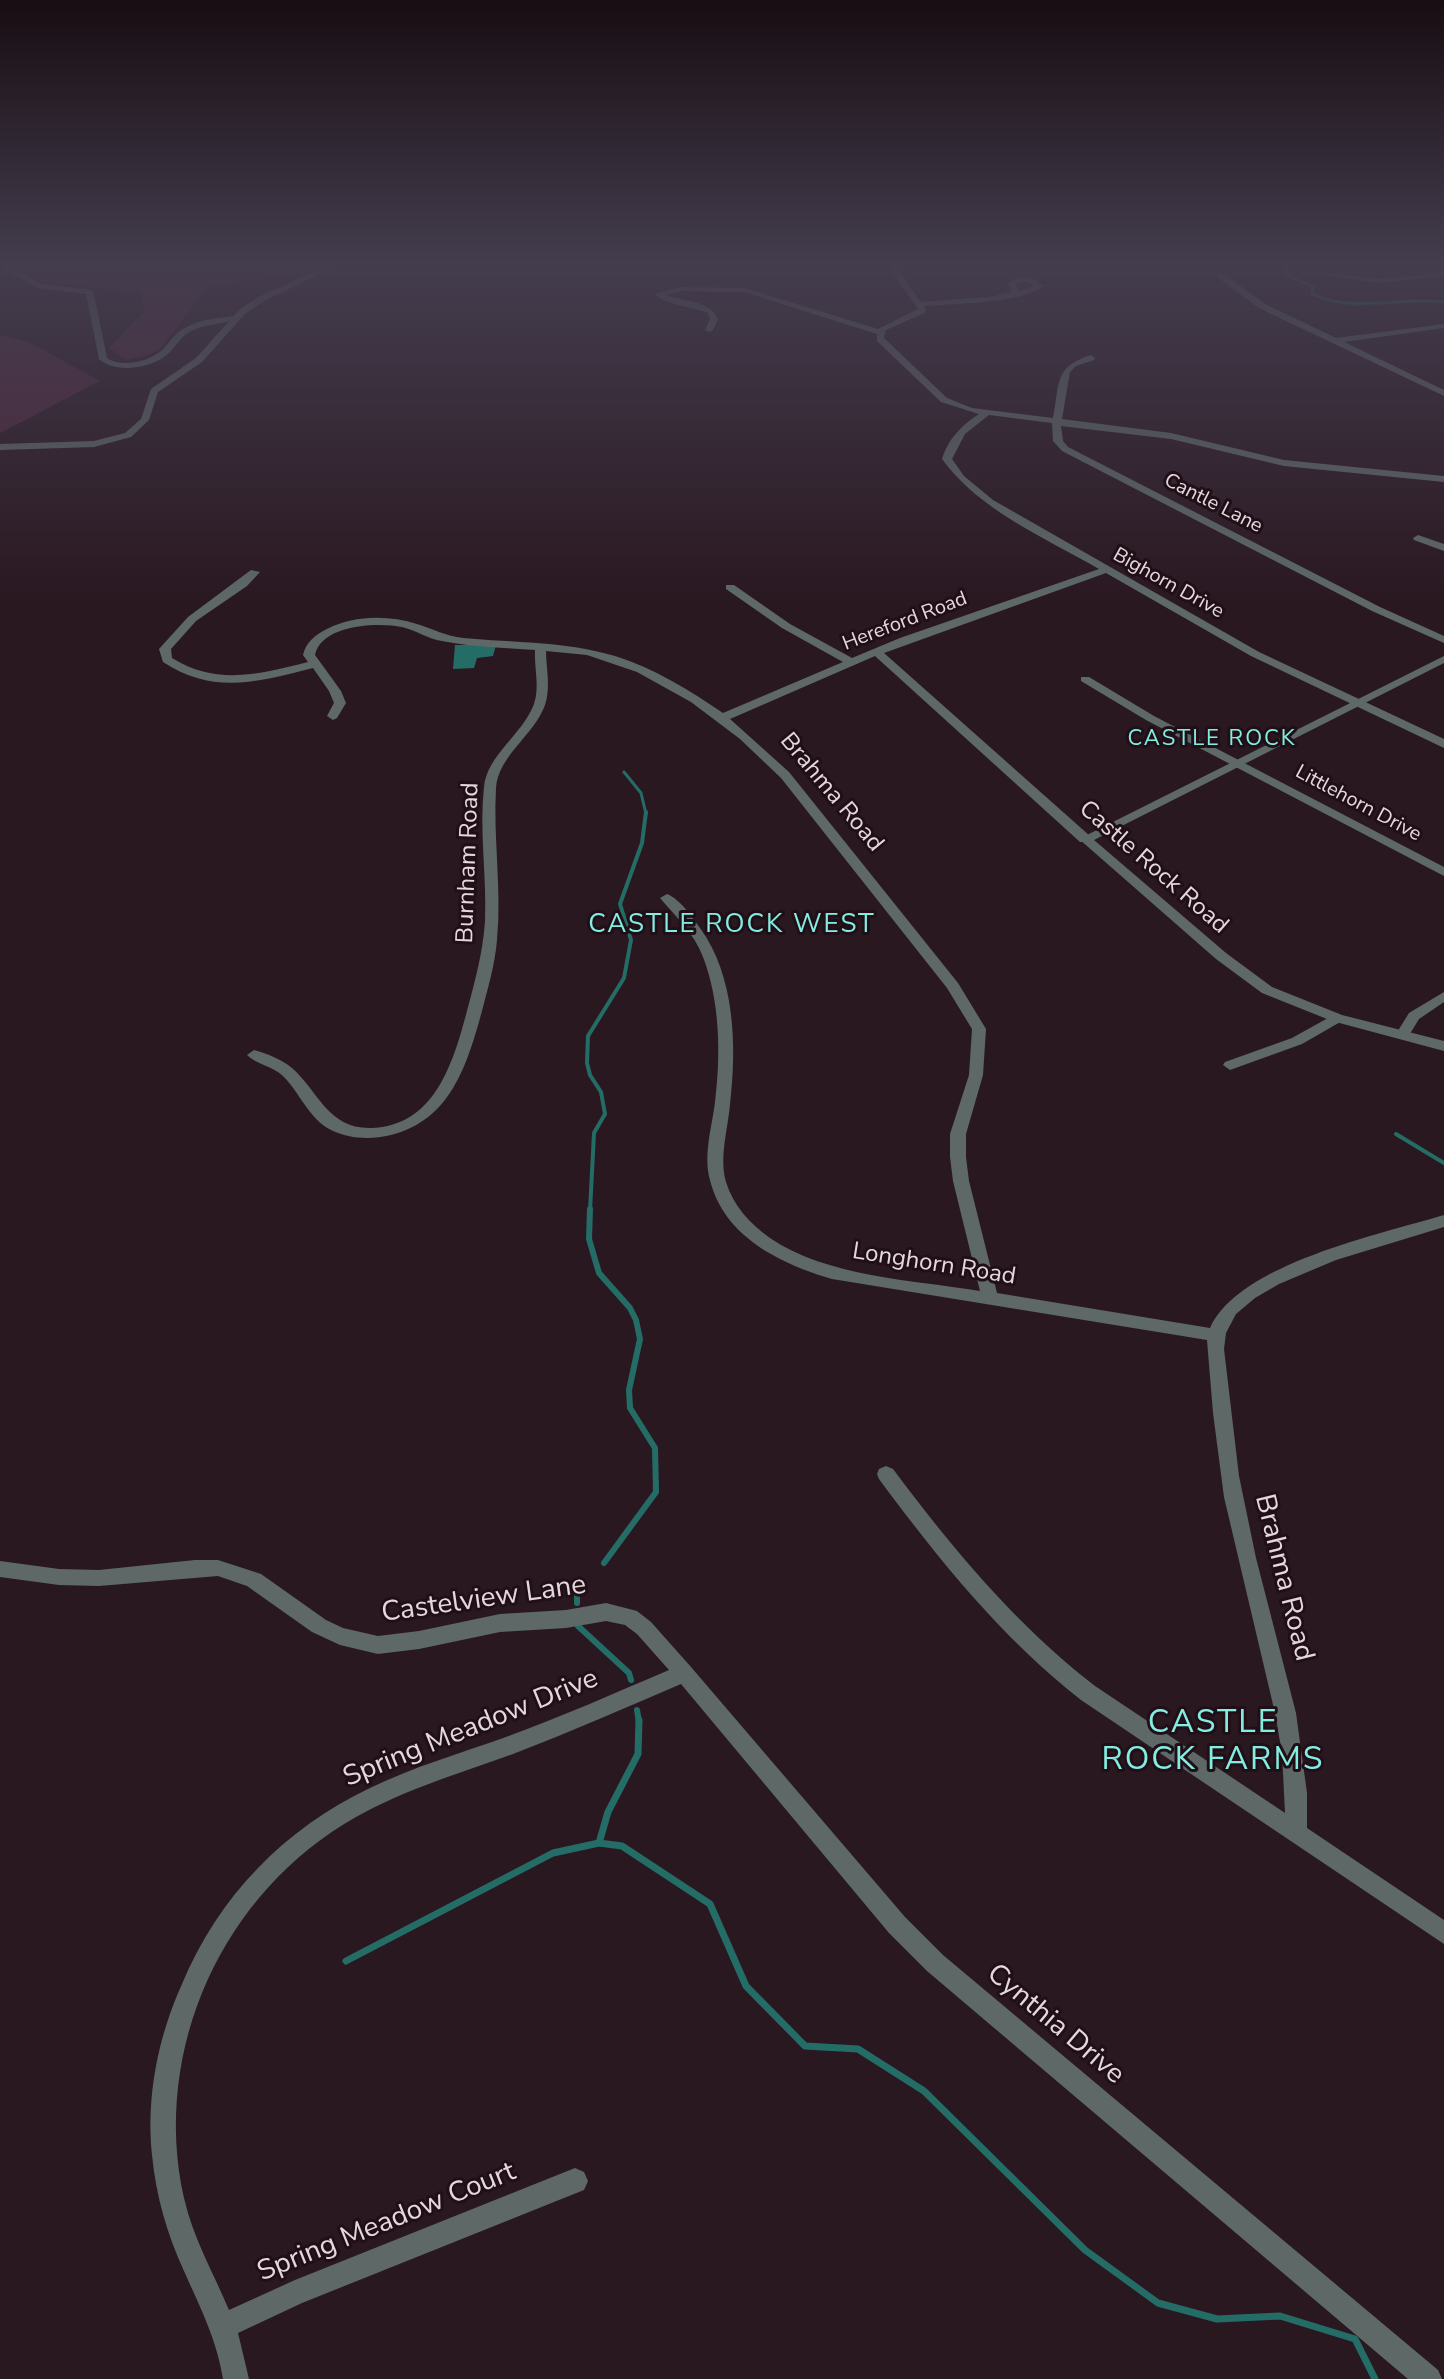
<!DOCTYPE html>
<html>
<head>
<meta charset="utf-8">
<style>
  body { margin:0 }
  canvas { display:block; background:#2a1821 }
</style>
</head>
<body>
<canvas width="1444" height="2379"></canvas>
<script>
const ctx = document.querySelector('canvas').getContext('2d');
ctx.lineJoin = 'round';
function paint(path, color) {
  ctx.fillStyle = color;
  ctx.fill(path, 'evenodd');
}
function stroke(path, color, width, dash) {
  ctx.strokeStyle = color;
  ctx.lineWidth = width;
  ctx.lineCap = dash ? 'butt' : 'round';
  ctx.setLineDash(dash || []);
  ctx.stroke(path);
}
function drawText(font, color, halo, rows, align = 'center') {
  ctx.font = font + ' "Nunito Sans",sans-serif';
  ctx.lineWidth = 6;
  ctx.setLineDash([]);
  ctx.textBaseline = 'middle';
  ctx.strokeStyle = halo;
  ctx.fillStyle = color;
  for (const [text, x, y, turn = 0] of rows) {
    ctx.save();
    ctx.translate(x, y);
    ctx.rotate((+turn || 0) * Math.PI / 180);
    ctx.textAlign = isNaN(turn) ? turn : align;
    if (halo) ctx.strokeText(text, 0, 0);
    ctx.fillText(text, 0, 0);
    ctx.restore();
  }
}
const green = new Path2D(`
  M 16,266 L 319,266 L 303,272 L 209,286 L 160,349 L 148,355 L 126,360 L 109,348 L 144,312 L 141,292 L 45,283 Z
  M 0,335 L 29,342 L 100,381 L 0,433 Z`);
const water = new Path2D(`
  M 455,645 L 496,645 L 493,656 L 477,658 L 474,668 L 453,669 Z`);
const streamFar3 = new Path2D(`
  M 1285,266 L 1286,274 L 1313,287 L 1312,294 C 1353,314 1400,296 1444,302
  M 624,772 L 641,793 L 646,814`);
const streamFar2 = new Path2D(`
  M 1396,1134 L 1444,1163
  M 590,1211 L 594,1133 L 605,1114 L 601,1092 L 590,1075 L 587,1063 L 588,1036 L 624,978 L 631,940 L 620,904 L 642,843 L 646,812`);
const streamFar1 = new Path2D(`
  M 590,1209 L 589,1239 L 599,1273 L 630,1308 L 636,1320 L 640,1339 L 629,1390 L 630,1408 L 655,1448 L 656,1492 L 604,1563
  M 577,1586 L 577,1603
  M 578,1626 L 629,1673 L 631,1680
  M 637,1710 L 639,1722`);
const stream = new Path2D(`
  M 599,1843 L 608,1812 L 638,1754 L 639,1720
  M 346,1961 L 553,1853 L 599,1843 L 622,1846 L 710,1904 L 746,1986 L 805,2046 L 858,2049 L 924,2091 L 1085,2250 L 1158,2303 L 1217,2319 L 1280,2316 L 1355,2339 L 1375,2379`);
const minor = new Path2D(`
  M 0,266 L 9,266 L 42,284 L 93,290 L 107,358 C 121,368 149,362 162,350 C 170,343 174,333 185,328 C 200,319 218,318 235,316 L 239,318 C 225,325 206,323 191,331 C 179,337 175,350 164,357 C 147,369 114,373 99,359 L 86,294 L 37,288 Z
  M 888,266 L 895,266 L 921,302 L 989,297 L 1012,292 L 1008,283 C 1019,274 1033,276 1043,286 C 1025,303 950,304 924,306 L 926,312 L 886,330 L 884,338 L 947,398 L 972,408 L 1053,418 C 1060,384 1053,367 1091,355 L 1095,358 L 1094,360 L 1076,366 L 1070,372 L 1062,419 L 1171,433 L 1284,460 L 1444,476 L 1444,482 L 1284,466 L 1171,439 L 1061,426 L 1063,441 L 1068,447 L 1380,607 L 1444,636 L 1444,643 L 1372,611 L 1062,451 L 1053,441 L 1052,423 L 989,415 L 965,434 L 952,459 L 964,476 L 993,500 L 1259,652 L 1444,739 L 1444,748 L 1251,656 L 1106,573 L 884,653 L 1090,836 L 1090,842 L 1080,842 L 875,656 L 730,719 L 789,772 L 958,983 L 986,1029 L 983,1075 L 966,1134 L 966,1157 L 969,1181 L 997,1293 L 1210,1328 C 1238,1264 1381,1234 1444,1215 L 1444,1227 L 1336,1260 L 1279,1284 L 1255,1298 L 1236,1314 L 1226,1333 L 1224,1349 L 1239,1476 L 1256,1558 L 1296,1713 L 1307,1793 L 1307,1828 L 1444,1920 L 1444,1944 L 1081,1700 C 1001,1637 939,1560 879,1479 L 877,1474 L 879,1469 L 886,1466 L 893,1469 C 953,1549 1015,1624 1095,1686 L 1285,1813 L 1282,1753 L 1275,1713 L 1224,1497 L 1213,1413 L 1207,1340 L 832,1279 C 781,1264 724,1237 710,1180 C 703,1155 712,1127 715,1102 C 721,1055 720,1001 703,957 C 694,933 676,917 660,898 L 667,894 C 680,899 692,917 700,928 C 735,976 737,1046 730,1104 C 728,1129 719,1157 726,1182 C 733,1205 750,1224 770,1238 C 827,1277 913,1280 980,1291 L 953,1181 L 950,1157 L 950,1134 L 969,1075 L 972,1029 L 947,988 L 781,778 L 740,739 L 691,702 L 637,672 L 587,655 L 546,651 C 546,668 551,687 545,705 C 535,734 498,756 496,788 C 493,838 502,889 497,940 C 495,964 488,988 482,1011 C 467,1065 451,1120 391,1135 C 370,1140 350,1139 331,1130 C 309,1119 300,1093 283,1076 C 272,1066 256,1064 247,1055 L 254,1050 C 268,1054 281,1059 292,1068 C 319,1092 328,1129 371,1128 C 435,1126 453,1063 467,1011 C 475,981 483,952 485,921 C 487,877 479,831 484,787 C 487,755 523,734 534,704 C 540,687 534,668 535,650 C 504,648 473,647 442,641 C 428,639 416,630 402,627 C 377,622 321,625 315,655 L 341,691 L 346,703 L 337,718 L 333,720 L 327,716 L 334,703 L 329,691 L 313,668 C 258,682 213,695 163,662 L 159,649 L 188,617 L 251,570 L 260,572 L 247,586 L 196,621 L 171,649 L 172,658 C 216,686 261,674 308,662 L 303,655 C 306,642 315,635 327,629 C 354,615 388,615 417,624 C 433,629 446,636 463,638 C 514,643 565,641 615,656 C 654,668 689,690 723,713 L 843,662 L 782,628 L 726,589 L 726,585 L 734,585 L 790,624 L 852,658 L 900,638 L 1099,569 C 1044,537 980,511 942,459 C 948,439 962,425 979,414 L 941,402 L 877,341 L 877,334 L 744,292 L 682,291 L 665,295 C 682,301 710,300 718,319 L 713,330 L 709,332 L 705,330 L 710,319 L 708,313 C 692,306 666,306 655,294 L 682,287 L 745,288 L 878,329 L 918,309 ZM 1026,282 L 1034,286 L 1019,291 L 1016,284 Z
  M 1444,272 L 1444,276 L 1379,283 L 1326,275 L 1330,273 L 1379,279 Z
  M 1218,274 L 1224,274 L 1265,304 L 1336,338 L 1444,324 L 1444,328 L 1344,342 L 1444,390 L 1444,396 L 1259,308 L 1218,278 Z
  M 1418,535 L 1444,544 L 1444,551 L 1414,540 L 1413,538 Z
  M 1081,677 L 1089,677 L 1154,716 L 1444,867 L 1444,876 L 1146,720 L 1081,681 Z
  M 1444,992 L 1444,1002 L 1419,1019 L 1408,1037 L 1398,1037 L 1396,1034 L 1409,1013 Z
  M 1337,1013 L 1344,1018 L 1342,1021 L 1302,1044 L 1230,1070 L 1223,1065 L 1225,1062 L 1292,1038 Z
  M 195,1560 L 218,1560 L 261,1574 L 326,1620 L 343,1628 L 378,1636 L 419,1631 L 500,1614 L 566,1610 L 606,1603 L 637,1611 L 651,1622 L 691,1667 L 905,1917 L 943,1955 L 1438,2370 L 1442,2379 L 1408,2379 L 927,1971 L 889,1933 L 681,1684 C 625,1708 570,1732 513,1754 C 460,1773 406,1789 356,1817 C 223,1892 151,2049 184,2198 C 193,2238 213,2272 229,2310 L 295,2280 L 575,2168 L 584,2172 L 588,2181 L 584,2190 L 302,2303 L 238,2333 L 249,2379 L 223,2379 C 217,2340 200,2307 184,2271 C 167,2234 156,2196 152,2155 C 146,2097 158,2037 182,1984 C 219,1896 284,1829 370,1788 C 413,1767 461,1753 506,1737 C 561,1717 615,1693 669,1670 L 637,1634 L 625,1625 L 606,1621 L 566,1628 L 500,1632 L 419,1649 L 378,1654 L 340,1645 L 312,1632 L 247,1586 L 218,1576 L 99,1586 L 59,1585 L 0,1577 L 0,1561 L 59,1569 L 99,1570 Z`);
const tertiary = new Path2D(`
  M 327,266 L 337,266 L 264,301 L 245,314 L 202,362 L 158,392 L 149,420 L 131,437 L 94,447 L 0,450 L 0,444 L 94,441 L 125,433 L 141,419 L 151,389 L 196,358 L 239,310 L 258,297 Z
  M 1444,656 L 1444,663 L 1094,840 L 1226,953 L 1272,987 L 1342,1015 L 1444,1041 L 1444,1051 L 1332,1021 L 1262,993 L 1216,959 L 1079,839 Z`);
const farStreetnames = [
  ["Cantle Lane",1213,504,27],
  ["Bighorn Drive",1168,584,29],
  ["Hereford Road",905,622,-21],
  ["Littlehorn Drive",1358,804,28]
];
const farNeighbourhoodnames = [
  ["CASTLE ROCK",1212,740]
];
const streetNames = [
  ["Brahma Road",831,793,50],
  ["Burnham Road",469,863,-88],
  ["Castle Rock Road",1153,868,41],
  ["Longhorn Road",934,1265,9]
];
const neighbourhoodNames = [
  ["CASTLE ROCK WEST",732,926]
];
const nearStreetnames = [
  ["Brahma Road",1283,1578,76],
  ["Castelview Lane",484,1600,-8],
  ["Spring Meadow Drive",471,1729,-22],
  ["Cynthia Drive",1055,2025,40],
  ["Spring Meadow Court",387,2223,-22]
];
const nearNeighbourhoodnames = [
  ["CASTLE",1213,1724],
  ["ROCK FARMS",1213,1761]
];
paint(green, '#4f243a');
paint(water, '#246d66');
stroke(streamFar3, '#246d66', 3);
stroke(streamFar2, '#246d66', 4);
stroke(streamFar1, '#246d66', 6);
stroke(stream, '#246d66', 7);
paint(minor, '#5d6867');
paint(tertiary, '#5d6867');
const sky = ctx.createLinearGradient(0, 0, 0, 600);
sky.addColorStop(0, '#170d12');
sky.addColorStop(0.44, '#443d4e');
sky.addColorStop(1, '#443d4e00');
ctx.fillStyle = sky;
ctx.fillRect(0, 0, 1444, 600);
drawText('20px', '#e5d8dd', '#200f17', farStreetnames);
ctx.letterSpacing = '2px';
drawText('22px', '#84ede2', '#200f17', farNeighbourhoodnames);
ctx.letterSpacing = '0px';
drawText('24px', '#e5d8dd', '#200f17', streetNames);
ctx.letterSpacing = '2px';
drawText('26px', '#84ede2', '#200f17', neighbourhoodNames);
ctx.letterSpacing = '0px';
drawText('28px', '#e5d8dd', '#200f17', nearStreetnames);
ctx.letterSpacing = '2px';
drawText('32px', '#84ede2', '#200f17', nearNeighbourhoodnames);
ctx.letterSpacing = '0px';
</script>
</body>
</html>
